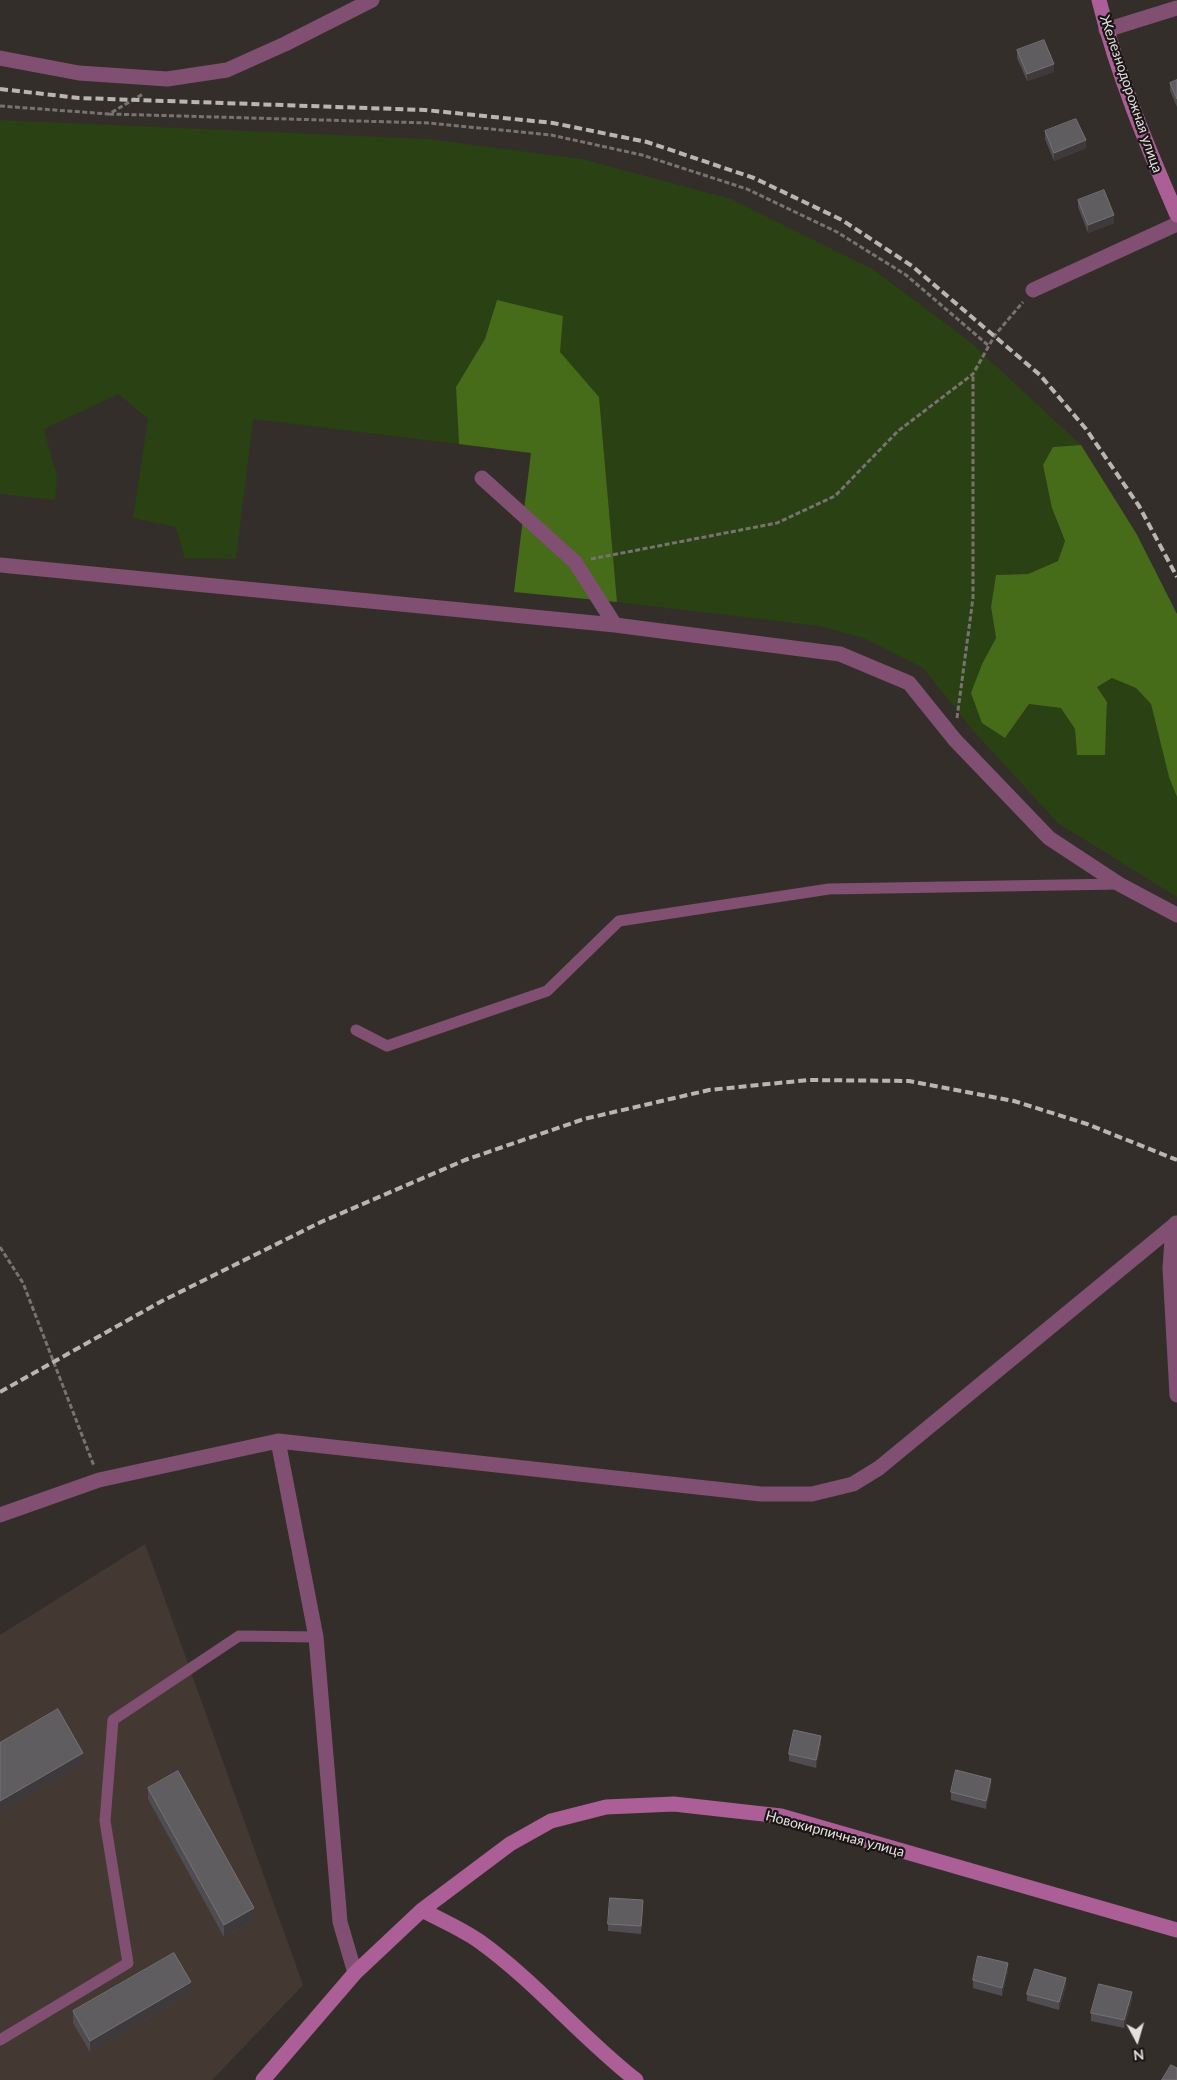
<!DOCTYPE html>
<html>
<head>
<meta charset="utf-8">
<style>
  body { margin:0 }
  #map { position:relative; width:1177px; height:2080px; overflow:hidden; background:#332e2a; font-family:Lato,sans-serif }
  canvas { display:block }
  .north { position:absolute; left:1112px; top:2015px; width:50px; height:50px; -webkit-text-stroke:4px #191615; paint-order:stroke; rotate:174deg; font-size:14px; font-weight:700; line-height:20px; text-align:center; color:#e4e0de }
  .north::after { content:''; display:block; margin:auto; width:18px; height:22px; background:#e4e0de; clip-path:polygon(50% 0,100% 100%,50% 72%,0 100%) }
</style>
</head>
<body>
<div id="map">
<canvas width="1177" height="2080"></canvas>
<div class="north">N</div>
</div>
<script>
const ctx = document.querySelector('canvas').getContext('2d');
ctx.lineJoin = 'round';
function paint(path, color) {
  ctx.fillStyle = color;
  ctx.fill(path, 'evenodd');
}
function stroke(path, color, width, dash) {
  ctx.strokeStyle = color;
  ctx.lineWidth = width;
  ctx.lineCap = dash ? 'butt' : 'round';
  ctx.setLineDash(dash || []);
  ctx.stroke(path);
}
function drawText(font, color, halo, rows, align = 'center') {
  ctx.font = font + ' Lato,sans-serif';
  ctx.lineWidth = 4.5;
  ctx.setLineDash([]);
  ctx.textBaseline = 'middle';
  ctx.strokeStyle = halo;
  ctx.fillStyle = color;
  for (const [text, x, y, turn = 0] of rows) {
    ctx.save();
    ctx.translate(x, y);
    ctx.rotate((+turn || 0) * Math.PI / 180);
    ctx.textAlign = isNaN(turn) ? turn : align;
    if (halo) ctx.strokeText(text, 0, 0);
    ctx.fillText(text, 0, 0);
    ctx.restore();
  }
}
const built = new Path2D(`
  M 145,1544 L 303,1985 L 212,2080 L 0,2080 L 0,1635 Z`);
const green = new Path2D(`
  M 0,120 L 428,139 L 582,159 L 731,199 L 874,270 L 969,341 L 1081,445 L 1053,447 L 1052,508 L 1065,542 L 1058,561 L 1028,574 L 996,575 L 991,607 L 996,638 L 982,664 L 1005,738 L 1029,704 L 1061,708 L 1075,729 L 1077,754 L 1105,755 L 1107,702 L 1097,687 L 1112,678 L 1136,688 L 1151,704 L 1169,777 L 1177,797 L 1177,897 L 1058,823 L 977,735 L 923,668 L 864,638 L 819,626 L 617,602 L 599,398 L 559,352 L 563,316 L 497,300 L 485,339 L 456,387 L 459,444 L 253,419 L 236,559 L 185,558 L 176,527 L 133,518 L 148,419 L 118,394 L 44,429 L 57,477 L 55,500 L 0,494 Z`);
const forest = new Path2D(`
  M 497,300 L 563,316 L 560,352 L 599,397 L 617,602 L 514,592 L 531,453 L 459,444 L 456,387 L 485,339 Z
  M 1081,445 L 1136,533 L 1177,614 L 1177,797 L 1169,777 L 1151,704 L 1136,688 L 1112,678 L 1097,687 L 1107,702 L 1105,755 L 1077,755 L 1075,729 L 1061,708 L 1029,704 L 1005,738 L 982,723 L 971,693 L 982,664 L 996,638 L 991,607 L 996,575 L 1028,574 L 1058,561 L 1065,541 L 1052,508 L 1043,465 L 1053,447 Z`);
const path = new Path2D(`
  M 0,106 L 109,114 L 143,94
  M 109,114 L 429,123 L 551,135 L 642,155 L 747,189 L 837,232 L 906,275 L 989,346
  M 591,559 L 777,523 L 835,496 L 898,431 L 973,374 L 995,335 L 1023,302
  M 957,718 L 973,598 L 973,375
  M 0,1247 L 23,1283 L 94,1466`);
const lane = new Path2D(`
  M 356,1030 L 387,1046 L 547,991 L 619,921 L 829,889 L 1119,884
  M 0,2040 L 128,1963 L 105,1821 L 113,1720 L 239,1636 L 316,1637`);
const street = new Path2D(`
  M 1106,30 L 1177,8
  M 0,58 L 79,73 L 167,79 L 227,70 L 285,44 L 372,0
  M 1033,290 L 1177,224
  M 482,478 L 575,562 L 615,625
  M 0,565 L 615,625 L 840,654 L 909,683 L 955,740 L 1049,838 L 1119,884 L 1177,915
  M 1176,1223 L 1173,1226 L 1170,1268 L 1177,1395
  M 278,1441 L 316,1637 L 340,1922 L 355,1973
  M 0,1515 L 99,1480 L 278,1441 L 761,1494 L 812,1494 L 853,1484 L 879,1468 L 1173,1226`);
const secondary = new Path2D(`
  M 1099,0 C 1117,74 1147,146 1177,215
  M 422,1910 C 441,1920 462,1929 479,1941 C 536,1982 581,2037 636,2080
  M 263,2080 L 355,1973 L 422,1910 L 510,1844 L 551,1821 L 606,1807 L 674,1804 L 781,1816 L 1177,1930`);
const rail = new Path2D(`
  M 0,89 L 79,98 L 425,110 L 553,123 L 647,142 L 754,178 L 842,220 L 912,266 L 1040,375 L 1086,429 L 1139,506 L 1177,577
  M 0,1392 L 162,1301 L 321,1222 L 465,1160 L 584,1119 L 709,1090 L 808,1080 L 909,1081 L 1014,1101 L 1087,1124 L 1177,1160`);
const wall = new Path2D(`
  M 1017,50 L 1054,72 L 1027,81 L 1017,58 Z
  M 1177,80 L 1177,107 L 1170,91 L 1170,83 Z
  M 1045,131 L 1086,148 L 1054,161 L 1045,139 Z
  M 1078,200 L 1114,223 L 1088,233 L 1078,207 Z
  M 821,1743 L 816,1768 L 789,1761 L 789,1754 Z
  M 991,1786 L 986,1809 L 951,1800 L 951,1792 Z
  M 148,1788 L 254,1920 L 224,1937 L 148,1799 Z
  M 643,1907 L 641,1934 L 608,1931 L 608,1924 Z
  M 1008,1971 L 1002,1996 L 973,1988 L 973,1980 Z
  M 1066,1986 L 1059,2010 L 1027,2001 L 1027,1994 Z
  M 191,1994 L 90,2052 L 73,2023 L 73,2011 Z
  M 1132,2000 L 1124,2028 L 1091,2021 L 1091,2013 Z`);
const shadedWall = new Path2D(`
  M 1054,64 L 1054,72 L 1027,81 L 1027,74 Z
  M 1086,140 L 1086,148 L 1054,161 L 1054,153 Z
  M 1114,215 L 1114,223 L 1088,233 L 1088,225 Z
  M 821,1736 L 821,1743 L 816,1768 L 816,1760 Z
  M 83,1753 L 83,1765 L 0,1813 L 0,1801 Z
  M 991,1779 L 991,1786 L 986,1809 L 986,1801 Z
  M 254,1908 L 254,1920 L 224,1937 L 224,1925 Z
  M 1008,1963 L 1008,1971 L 1002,1996 L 1002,1988 Z
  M 1066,1978 L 1066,1986 L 1059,2010 L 1059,2002 Z
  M 191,1982 L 191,1994 L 90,2052 L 90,2041 Z
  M 1132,1992 L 1132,2000 L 1124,2028 L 1124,2020 Z`);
const building = new Path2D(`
  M 1044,40 L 1054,64 L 1027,74 L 1017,50 Z
  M 1177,80 L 1177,99 L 1170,83 Z
  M 1076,119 L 1086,140 L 1054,153 L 1045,131 Z
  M 1104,190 L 1114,215 L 1088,225 L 1078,200 Z
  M 58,1709 L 83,1753 L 0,1801 L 0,1743 Z
  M 794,1730 L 821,1736 L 816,1760 L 789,1754 Z
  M 956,1770 L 991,1779 L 986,1801 L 951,1792 Z
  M 178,1771 L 254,1908 L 224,1925 L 148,1788 Z
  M 610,1898 L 643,1900 L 641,1926 L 608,1924 Z
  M 174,1953 L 191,1982 L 90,2041 L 73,2011 Z
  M 978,1956 L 1008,1963 L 1002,1988 L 973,1980 Z
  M 1035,1969 L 1066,1978 L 1059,2002 L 1027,1994 Z
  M 1099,1984 L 1132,1992 L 1124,2020 L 1091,2013 Z
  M 1171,2065 L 1177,2068 L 1177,2080 L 1162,2080 Z`);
const streetNames = [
  ["Железнодорожная улица",1131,94,71],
  ["Новокирпичная улица",835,1834,15]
];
paint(built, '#443932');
paint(green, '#2a4113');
paint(forest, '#466c19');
stroke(path, '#787370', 3, [5, 2.5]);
stroke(lane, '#804f71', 11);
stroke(street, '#804f71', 15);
stroke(secondary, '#ac5f96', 15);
stroke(rail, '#b9b5b2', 4, [8, 4]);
paint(wall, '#504d52');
paint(shadedWall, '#3e3a3b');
paint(building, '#605d61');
stroke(building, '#757174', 1);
drawText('14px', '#e4e0de', '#191615', streetNames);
</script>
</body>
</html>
